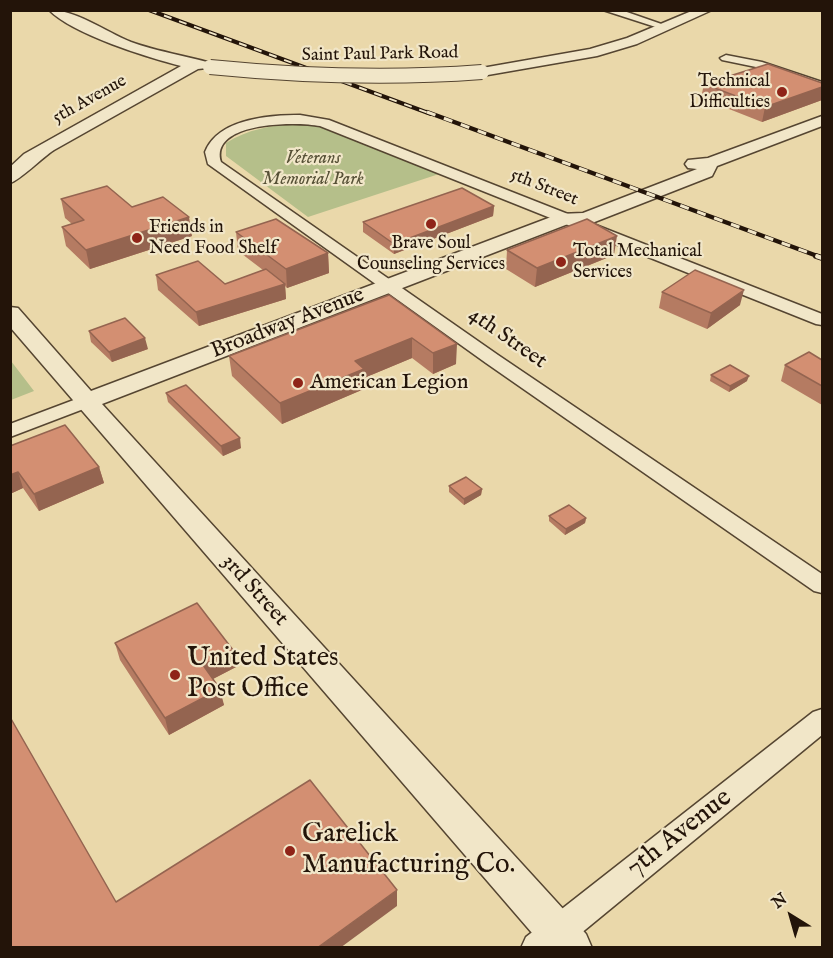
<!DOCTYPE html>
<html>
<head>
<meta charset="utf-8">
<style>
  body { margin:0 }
  #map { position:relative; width:833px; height:958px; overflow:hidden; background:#ead8aa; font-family:"IM FELL English",serif }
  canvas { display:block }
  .frame { position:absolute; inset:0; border:12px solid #231409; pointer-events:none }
  .north { position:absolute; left:761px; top:886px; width:60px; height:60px; -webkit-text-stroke:4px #f1e6c8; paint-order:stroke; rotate:323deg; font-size:16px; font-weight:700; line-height:24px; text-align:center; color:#231409 }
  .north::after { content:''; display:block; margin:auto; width:21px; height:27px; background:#231409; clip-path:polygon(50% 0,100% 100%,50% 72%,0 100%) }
</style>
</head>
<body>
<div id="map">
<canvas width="833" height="958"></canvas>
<div class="frame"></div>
<div class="north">N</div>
</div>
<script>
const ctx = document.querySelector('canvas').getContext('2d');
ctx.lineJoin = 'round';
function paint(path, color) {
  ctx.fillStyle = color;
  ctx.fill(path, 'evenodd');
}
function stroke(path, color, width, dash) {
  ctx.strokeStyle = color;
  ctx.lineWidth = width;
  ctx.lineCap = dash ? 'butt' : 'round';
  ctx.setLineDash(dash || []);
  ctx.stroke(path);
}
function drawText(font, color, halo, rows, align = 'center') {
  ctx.font = font + ' "IM FELL English",serif';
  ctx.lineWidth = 4.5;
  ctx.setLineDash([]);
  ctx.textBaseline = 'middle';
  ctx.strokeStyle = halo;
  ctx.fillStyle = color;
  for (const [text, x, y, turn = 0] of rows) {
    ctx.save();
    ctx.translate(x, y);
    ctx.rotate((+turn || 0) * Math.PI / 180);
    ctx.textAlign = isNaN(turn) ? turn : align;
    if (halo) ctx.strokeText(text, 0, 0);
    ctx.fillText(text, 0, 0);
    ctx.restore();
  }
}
const green = new Path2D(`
  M 296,123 L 318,126 L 439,174 L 308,217 L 226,156 L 226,143 C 248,129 270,126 296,123 Z
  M 11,361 L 34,391 L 11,400 L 10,400 Z`);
const minor = new Path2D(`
  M 603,10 L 621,10 L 670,27 L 665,30 Z
  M 726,55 L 762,62 L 822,82 L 822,89 L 756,67 L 722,60 L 720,58 Z
  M 300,115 L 329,120 L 822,314 L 822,325 L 816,324 L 320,126 C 295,121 209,122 221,162 L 498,355 L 822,574 L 822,593 L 814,591 L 486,363 L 208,164 L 205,152 C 218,119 268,115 300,115 Z
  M 87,395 L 94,397 L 97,401 L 94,405 L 10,437 L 10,424 Z
  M 822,709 L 822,735 L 563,948 L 521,948 L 526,937 L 813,712 Z`);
const tertiary = new Path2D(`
  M 49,10 C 77,10 104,31 131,42 C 156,51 181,55 207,62 L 209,65 L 207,68 L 198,69 L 54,150 C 43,157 19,181 10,183 L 10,167 L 24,154 L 181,66 C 147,57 74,35 49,10 Z
  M 694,10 L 712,10 L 637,44 L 597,56 L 482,76 L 475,72 L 482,68 L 590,49 L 627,38 Z
  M 822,116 L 822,126 L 717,166 L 712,176 L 592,223 L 568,224 L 102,404 L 586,934 L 592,948 L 545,948 L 10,327 L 10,307 L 18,308 L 91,391 L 559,214 L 583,213 L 697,169 L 688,168 L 685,164 L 688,160 L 708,158 Z`);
const railFar2 = new Path2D(`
  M 149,10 L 431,114`);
const railFar1 = new Path2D(`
  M 427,112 L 820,257`);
const rail = new Path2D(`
  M 816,256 L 822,258`);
const tertiaryBridge = new Path2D(`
  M 210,67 C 301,76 391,79 482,72`);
const wall = new Path2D(`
  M 822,83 L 822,100 L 762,122 L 701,98 L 704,84 Z
  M 61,199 L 132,207 L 192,236 L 90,269 L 66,246 L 62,227 L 72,224 L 65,218 Z
  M 494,206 L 493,216 L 394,254 L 363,232 L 363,222 Z
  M 236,232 L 328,253 L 329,273 L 287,288 L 285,286 L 286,299 L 199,326 L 158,290 L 156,275 L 225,284 L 263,270 L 238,251 Z
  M 507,250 L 614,255 L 535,287 L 506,269 Z
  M 662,292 L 740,305 L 707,329 L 659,308 Z
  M 389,295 L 456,364 L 433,374 L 412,358 L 364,378 L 364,389 L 282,424 L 232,376 L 229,356 Z
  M 89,331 L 148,349 L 112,362 L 91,342 Z
  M 822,360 L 822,405 L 781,381 L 785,365 Z
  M 711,375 L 747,381 L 729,392 L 710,381 Z
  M 166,393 L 241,448 L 223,456 L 168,402 Z
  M 10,446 L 99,467 L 104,483 L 39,511 L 23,488 L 10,494 Z
  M 449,486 L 482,489 L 481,495 L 464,505 L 449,492 Z
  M 549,516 L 586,518 L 585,523 L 565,535 L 549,521 Z
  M 115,643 L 236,667 L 213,679 L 224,705 L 169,735 L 120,660 Z`);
const shadedWall = new Path2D(`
  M 822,87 L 822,100 L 762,122 L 765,107 Z
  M 494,206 L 493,216 L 394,254 L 394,244 Z
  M 189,217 L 192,236 L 90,269 L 86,250 Z
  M 617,236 L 614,255 L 535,287 L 537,268 Z
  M 328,253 L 329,273 L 287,288 L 286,269 Z
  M 285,284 L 286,299 L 199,326 L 196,312 Z
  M 744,290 L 740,305 L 707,329 L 711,313 Z
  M 145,338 L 148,349 L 112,362 L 109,352 Z
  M 412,338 L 412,358 L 364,378 L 364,389 L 282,424 L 280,403 L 355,361 Z
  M 457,344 L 456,364 L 433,374 L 433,353 Z
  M 749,376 L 747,381 L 729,392 L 730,386 Z
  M 240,438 L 241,448 L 223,456 L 221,446 Z
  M 99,467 L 104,483 L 39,511 L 34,494 Z
  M 18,472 L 23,488 L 10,494 L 10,475 Z
  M 482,489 L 481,495 L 464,505 L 464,499 Z
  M 586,518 L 585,523 L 565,535 L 566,529 Z
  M 233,650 L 236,667 L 207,682 L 203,665 Z
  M 220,689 L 224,705 L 169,735 L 165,718 Z
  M 397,890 L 397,906 L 340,948 L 317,948 Z`);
const building = new Path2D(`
  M 768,64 L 822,83 L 822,87 L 765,107 L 704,84 Z
  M 107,186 L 132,207 L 163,197 L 189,217 L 86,250 L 62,227 L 84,220 L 61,199 Z
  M 462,188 L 494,206 L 394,244 L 363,222 Z
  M 276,219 L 328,253 L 286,269 L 236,232 Z
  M 587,219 L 617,236 L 537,268 L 507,250 Z
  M 198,261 L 225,284 L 266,269 L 285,284 L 196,312 L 156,275 Z
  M 695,270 L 744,290 L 711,313 L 662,292 Z
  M 389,295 L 457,344 L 433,353 L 412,338 L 355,361 L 364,369 L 280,403 L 229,356 Z
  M 125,318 L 145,338 L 109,352 L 89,331 Z
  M 809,352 L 822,360 L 822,386 L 785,365 Z
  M 730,365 L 749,376 L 730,386 L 711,375 Z
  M 186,385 L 240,438 L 221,446 L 166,393 Z
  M 65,425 L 99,467 L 34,494 L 18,472 L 10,475 L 10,446 Z
  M 466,477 L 482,489 L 464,499 L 449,486 Z
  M 569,505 L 586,518 L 566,529 L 549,516 Z
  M 197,603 L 233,650 L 203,665 L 220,689 L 165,718 L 115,643 Z
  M 10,717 L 116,902 L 310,780 L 397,890 L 317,948 L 10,948 Z`);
const markers = [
  [782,92,6,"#8f2418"],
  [431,224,6,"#8f2418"],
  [137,238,6,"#8f2418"],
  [561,262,6,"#8f2418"],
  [298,383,6,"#8f2418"],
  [175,675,6,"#8f2418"],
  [290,851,6,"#8f2418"]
];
const farStreetnames = [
  ["Saint Paul Park Road",380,55,-1],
  ["5th Avenue",90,100,-29],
  ["5th Street",544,188,22]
];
const farPoinames = [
  ["Technical",770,82,"right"],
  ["Difficulties",770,103,"right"],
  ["Friends in",149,228],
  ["Need Food Shelf",149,249],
  ["Brave Soul",431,244,"center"],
  ["Counseling Services",431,265,"center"],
  ["Total Mechanical",573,252],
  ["Services",573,273]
];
const farParknames = [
  ["Veterans",313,159],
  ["Memorial Park",313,180]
];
const streetNames = [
  ["Broadway Avenue",288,324,-21],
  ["4th Street",507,339,35],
  ["3rd Street",254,591,48]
];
const poiNames = [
  ["American Legion",310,383]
];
const nearPoinames = [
  ["United States",187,659],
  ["Post Office",187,690],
  ["Garelick",302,835],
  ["Manufacturing Co.",302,866]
];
const nearStreetnames = [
  ["7th Avenue",680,834,-38]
];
paint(green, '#b5bf8a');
stroke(minor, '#554531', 3);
stroke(tertiary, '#554531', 3);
paint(minor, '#f1e6c8');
paint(tertiary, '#f1e6c8');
stroke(railFar2, '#231409', 4);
stroke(railFar1, '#231409', 4.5);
stroke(rail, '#231409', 6);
stroke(railFar2, '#f1e6c8', 2, [8]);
stroke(railFar1, '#f1e6c8', 3, [9]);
stroke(rail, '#f1e6c8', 4, [11]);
stroke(tertiaryBridge, '#554531', 16, []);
stroke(tertiaryBridge, '#f1e6c8', 14);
paint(wall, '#b57b62');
paint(shadedWall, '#946450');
paint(building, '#d38f72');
stroke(building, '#946450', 1.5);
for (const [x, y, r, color] of markers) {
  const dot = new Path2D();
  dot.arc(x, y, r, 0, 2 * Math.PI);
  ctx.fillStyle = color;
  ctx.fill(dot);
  stroke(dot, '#f1e6c8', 2);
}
drawText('18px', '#231409', '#f1e6c8', farStreetnames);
drawText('18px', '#231409', '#f1e6c8', farPoinames, 'left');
drawText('italic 18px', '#565036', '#f1e6c8', farParknames);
drawText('22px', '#231409', '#f1e6c8', streetNames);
drawText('22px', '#231409', '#f1e6c8', poiNames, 'left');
drawText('27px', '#231409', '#f1e6c8', nearPoinames, 'left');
drawText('27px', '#231409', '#f1e6c8', nearStreetnames);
</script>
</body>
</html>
